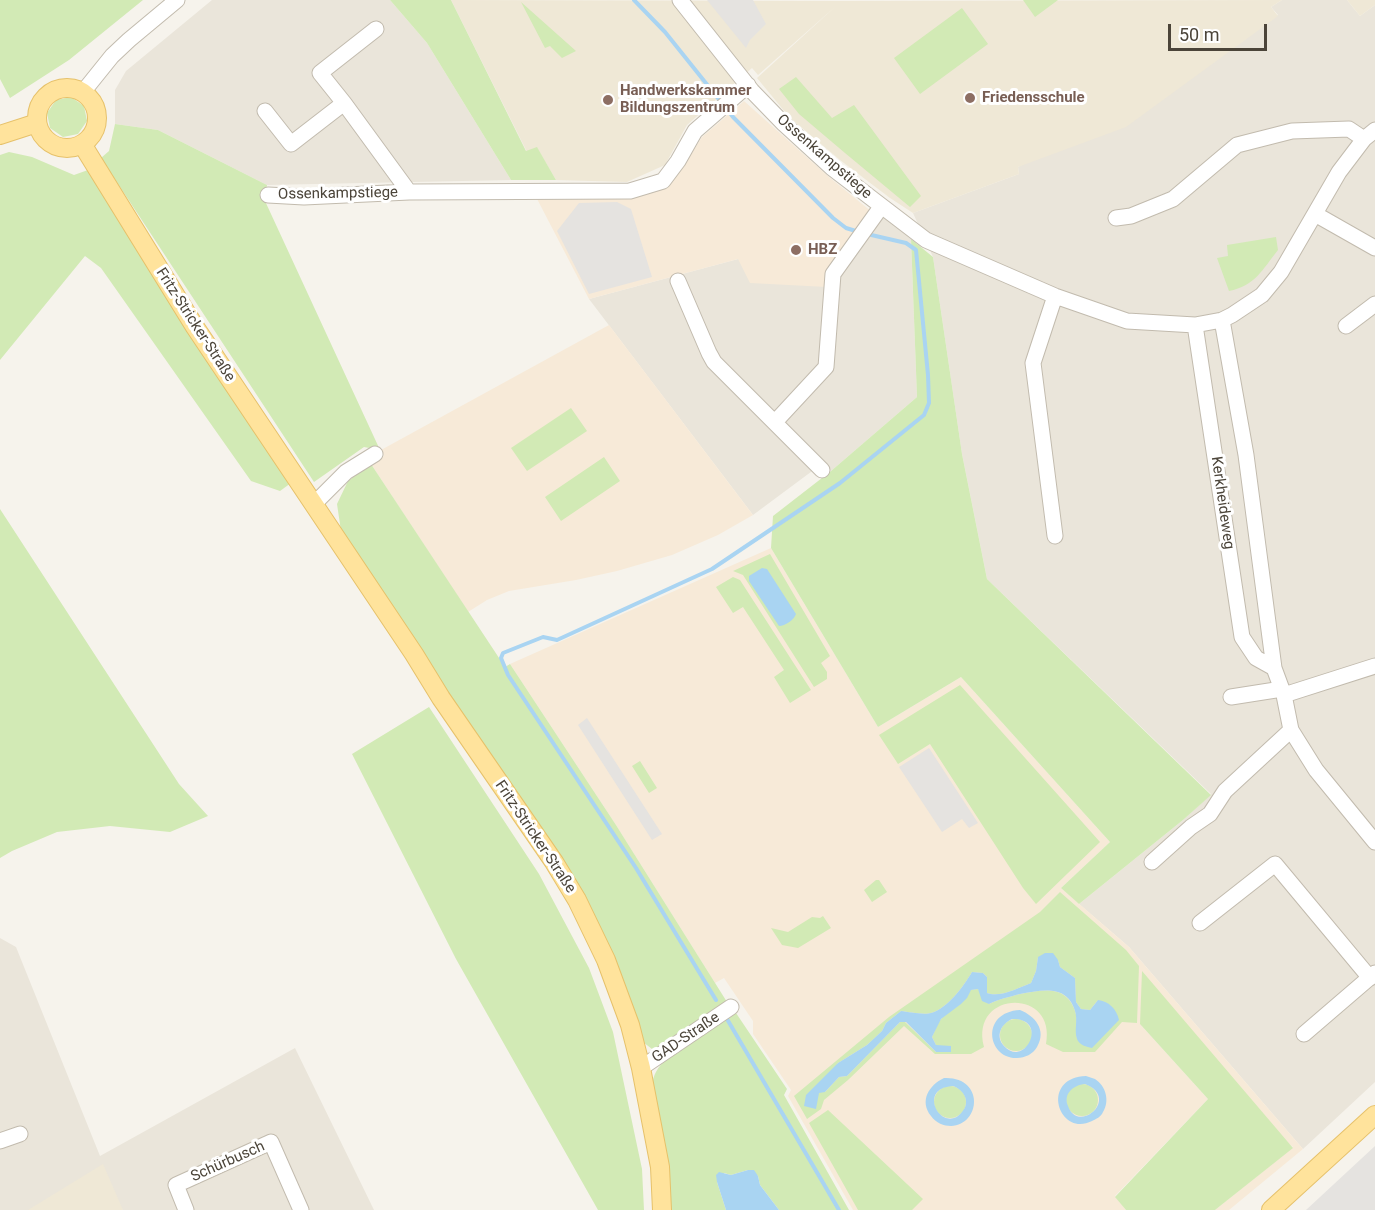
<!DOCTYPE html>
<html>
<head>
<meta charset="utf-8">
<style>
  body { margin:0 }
  #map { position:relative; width:1375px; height:1210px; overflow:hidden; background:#f6f3ec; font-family:Roboto,sans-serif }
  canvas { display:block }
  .scale { position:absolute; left:1168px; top:24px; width:99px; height:27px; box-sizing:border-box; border:3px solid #4b4439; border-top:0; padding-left:8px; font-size:18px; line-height:21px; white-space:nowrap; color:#4b4439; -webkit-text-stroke:4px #fff; paint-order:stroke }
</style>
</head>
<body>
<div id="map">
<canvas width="1375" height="1210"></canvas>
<div class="scale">50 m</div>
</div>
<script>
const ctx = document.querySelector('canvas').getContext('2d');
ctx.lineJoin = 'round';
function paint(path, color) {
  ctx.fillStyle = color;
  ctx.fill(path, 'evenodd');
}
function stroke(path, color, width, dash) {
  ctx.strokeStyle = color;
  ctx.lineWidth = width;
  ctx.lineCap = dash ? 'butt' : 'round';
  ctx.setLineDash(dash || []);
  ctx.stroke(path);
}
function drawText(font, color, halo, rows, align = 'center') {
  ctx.font = font + ' Roboto,sans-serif';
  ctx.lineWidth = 6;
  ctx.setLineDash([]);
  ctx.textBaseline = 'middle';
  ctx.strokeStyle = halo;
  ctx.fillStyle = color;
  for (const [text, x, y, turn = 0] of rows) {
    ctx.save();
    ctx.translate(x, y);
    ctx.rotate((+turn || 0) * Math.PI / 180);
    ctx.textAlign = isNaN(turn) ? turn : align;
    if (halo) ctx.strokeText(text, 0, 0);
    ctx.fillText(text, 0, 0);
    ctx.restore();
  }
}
const residential = new Path2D(`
  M 212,0 L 390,0 L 427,43 L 511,180 L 267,185 L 158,130 L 115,124 L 115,90 L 126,71 Z
  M 1282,0 L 1347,0 L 1360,16 L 1375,5 L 1375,1082 L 1303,1149 L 1129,947 L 1079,904 L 1183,820 L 1211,794 L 987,579 L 962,454 L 933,257 L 913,213 L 1019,174 L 1018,167 L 1278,15 L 1271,7 Z
  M 882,216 L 911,239 L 917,397 L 831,471 L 823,463 L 753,515 L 589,299 L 738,259 L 839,275 Z
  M 0,938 L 16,947 L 100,1156 L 295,1048 L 374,1210 L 0,1210 Z`);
const commercial = new Path2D(`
  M 744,101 L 829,177 L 872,212 L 827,287 L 750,283 L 738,259 L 589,299 L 535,195 L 631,197 L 684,165 L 702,137 Z
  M 609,325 L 753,515 L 718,535 L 672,555 L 617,571 L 576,580 L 509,591 L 487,600 L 468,612 L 371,464 L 384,456 L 381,450 Z
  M 771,548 L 878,727 L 961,677 L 1110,842 L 1061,888 L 1129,947 L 1303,1149 L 1229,1210 L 1215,1210 L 1293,1147 L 1140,1024 L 1208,1099 L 1115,1196 L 1126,1210 L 853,1210 L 788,1096 L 791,1090 L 753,1034 L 753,1021 L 724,978 L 715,983 L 616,825 L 510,664 Z`);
const education = new Path2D(`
  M 451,0 L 842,1 L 1282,0 L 1271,7 L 1278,16 L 1126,127 L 1018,167 L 1019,174 L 913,213 L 890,198 L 840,160 L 790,118 L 757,78 L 836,6 L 758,75 L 752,68 L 687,125 L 665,165 L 627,182 L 556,180 L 537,148 L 527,152 Z
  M 1347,0 L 1375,0 L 1375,5 L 1360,16 Z
  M 103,1164 L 123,1210 L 28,1210 Z`);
const green = new Path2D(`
  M 0,0 L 143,0 L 69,60 L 10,98 L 0,79 Z
  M 390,0 L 451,0 L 526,151 L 537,147 L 556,180 L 511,180 L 427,43 Z
  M 1023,0 L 1058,0 L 1035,17 Z
  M 521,2 L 576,51 L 562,58 L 550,46 L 545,48 Z
  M 962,8 L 988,44 L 920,94 L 894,58 Z
  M 796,77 L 832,118 L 854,105 L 921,196 L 910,207 L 845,153 L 799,114 L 779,89 Z
  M 71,97 L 84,106 L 87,121 L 78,134 L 63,137 L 50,128 L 47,113 L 56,100 Z
  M 115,124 L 158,130 L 267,185 L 265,201 L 380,450 L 364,447 L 314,482 L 101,158 L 109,151 Z
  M 9,152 L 32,157 L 74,175 L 88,170 L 291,483 L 280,491 L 251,481 L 101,268 L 85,256 L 0,360 L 0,155 Z
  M 1276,237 L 1278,250 C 1262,270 1255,286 1229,291 L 1217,258 L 1228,256 L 1227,245 Z
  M 911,239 L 933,257 L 962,454 L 987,579 L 1211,795 L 1183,820 L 1079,904 L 1061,888 L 1110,842 L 961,677 L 878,727 L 771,548 L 773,516 L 831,471 L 917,397 Z
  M 571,408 L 587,431 L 527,471 L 511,448 Z
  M 604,457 L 620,481 L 561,521 L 545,497 Z
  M 371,464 L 505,667 L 510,664 L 616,825 L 727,1002 L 663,1046 L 652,1049 L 639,1039 L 612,956 L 341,531 L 337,504 L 348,481 Z
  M 0,509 L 179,784 L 208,816 L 170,832 L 110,826 L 57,832 L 12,851 L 0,858 Z
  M 770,554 L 830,656 L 821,663 L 827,672 L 827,679 L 814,687 L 743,575 L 733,571 Z
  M 733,577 L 740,580 L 811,690 L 790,703 L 774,677 L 784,670 L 743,607 L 733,613 L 716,587 Z
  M 960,685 L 1100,842 L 1036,904 L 1023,888 L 930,744 L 898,764 L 879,735 Z
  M 429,707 L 539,874 L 589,968 L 613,1032 L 642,1169 L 644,1210 L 598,1210 L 456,959 L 352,754 Z
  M 640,761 L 657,788 L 649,793 L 632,766 Z
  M 876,880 L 879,880 L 887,892 L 872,902 L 864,890 Z
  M 1060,892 L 1126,950 L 1139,966 L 1137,1023 L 1122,1022 L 1095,1052 L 1063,1052 L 1046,1044 C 1057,987 969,990 984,1047 L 971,1054 L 935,1054 L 904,1026 L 848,1080 L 824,1100 L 821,1109 L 807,1119 L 794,1096 L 889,1017 L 1040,912 ZM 1038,957 L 1058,960 L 1060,967 L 1075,978 L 1076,1002 L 1081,1009 L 1090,1010 L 1098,1000 L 1077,1039 C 1076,1031 1078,1019 1075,1011 C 1066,984 1042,990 1020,994 C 1009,997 999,999 989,1004 L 978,989 L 970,990 C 962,1008 953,1006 942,1018 C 937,1023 935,1031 932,1037 L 936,1045 L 936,1052 L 905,1022 L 900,1022 L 847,1076 L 839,1077 L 825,1092 L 819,1092 L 838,1063 L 867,1045 L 882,1031 L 886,1023 L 901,1011 C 909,1012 924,1015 931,1013 C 948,1008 963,987 972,972 L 983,973 L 987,977 L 987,993 C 1000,998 1018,988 1031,983 L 1036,971 Z
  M 823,916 L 831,928 L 798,948 L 782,945 L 771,928 L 788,932 L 812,917 L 820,918 Z
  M 1142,971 L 1293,1148 L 1215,1210 L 1126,1210 L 1115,1197 L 1208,1099 L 1140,1024 Z
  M 736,1013 L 787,1089 L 784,1095 L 849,1210 L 779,1210 L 760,1185 L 758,1176 L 748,1170 L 731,1175 L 724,1173 L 717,1182 L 726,1210 L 669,1210 L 652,1090 C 652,1078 655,1071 664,1061 Z
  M1000 1035a16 16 0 1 1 32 0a16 16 0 1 1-32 0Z
  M1066 1100a16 16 0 1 1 32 0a16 16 0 1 1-32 0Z
  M934 1102a16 16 0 1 1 32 0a16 16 0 1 1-32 0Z
  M 828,1110 L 923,1199 L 912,1210 L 858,1210 L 809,1123 Z`);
const parking = new Path2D(`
  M 707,0 L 753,0 L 766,24 L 750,40 L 746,48 Z
  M 617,202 L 631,209 L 652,277 L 589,294 L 557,231 L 579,203 Z
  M 587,718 L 662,834 L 652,840 L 578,725 Z
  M 929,748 L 978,823 L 969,828 L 962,819 L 942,832 L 899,767 Z
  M 1375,1146 L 1375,1210 L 1306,1210 Z`);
const water = new Path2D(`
  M 762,568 L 767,569 L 796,614 C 794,620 785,626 779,626 L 749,581 L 749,576 Z
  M 1045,953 L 1053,953 L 1058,960 L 1060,967 L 1075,978 L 1076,1002 L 1081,1009 L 1090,1010 L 1098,1000 C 1108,1001 1117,1009 1119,1020 L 1092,1048 C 1087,1047 1079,1045 1077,1039 C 1074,1031 1078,1020 1075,1011 C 1067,984 1042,990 1020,994 C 1009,997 999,999 989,1004 L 982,1001 L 978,989 L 971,990 L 967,998 L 961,1004 L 941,1019 L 932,1037 L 936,1045 L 951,1046 L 951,1052 L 936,1052 L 906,1022 L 900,1022 L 847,1076 L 839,1077 L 825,1092 L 819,1093 L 816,1109 L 804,1106 L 806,1095 L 838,1063 L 867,1045 L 882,1031 L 886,1023 L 901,1011 C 909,1012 924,1015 931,1013 C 948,1008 963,987 972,972 L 983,973 L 987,977 L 987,993 C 1000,998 1018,988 1031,983 L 1036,971 L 1038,957 Z
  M 1020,1010 C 1035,1016 1047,1030 1037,1047 C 1033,1054 1025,1058 1017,1058 C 987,1059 980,1012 1020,1010 ZM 1012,1019 C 1050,1018 1025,1069 1004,1046 C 995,1036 1001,1024 1012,1019 Z
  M 1086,1076 C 1089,1077 1092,1078 1095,1079 C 1106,1086 1110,1101 1103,1112 C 1101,1117 1096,1119 1092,1121 C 1059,1138 1039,1078 1086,1076 ZM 1085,1084 C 1121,1098 1078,1135 1068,1106 C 1063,1094 1073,1085 1085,1084 Z
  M 944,1078 C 984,1076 982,1124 951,1126 C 944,1126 936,1123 931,1116 C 919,1101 929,1085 944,1078 ZM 953,1086 C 964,1090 971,1102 962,1112 C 943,1136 915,1088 953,1086 Z
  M 748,1170 L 754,1170 L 758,1176 L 760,1185 L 779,1210 L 726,1210 L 717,1182 L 716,1175 L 719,1172 L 731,1175 Z`);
const stream = new Path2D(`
  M 634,0 L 665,32 L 721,102
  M 726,108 L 733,117 L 833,218 L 846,228 L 859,232
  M 716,1000 L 636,868 L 508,675 L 501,658 L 503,653 L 543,637 L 557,640 L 712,569 L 840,483 L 924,415 L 929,403 L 928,375 L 916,250 L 906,243 L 867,234
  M 727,1019 L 839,1210`);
const minor = new Path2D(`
  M 680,0 L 752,91 L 784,124 L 832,168 L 926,240 L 1055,296 L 1127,321 L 1195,325 L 1222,320 L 1232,315 L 1262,295 L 1281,272 L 1339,172 L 1364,139 L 1375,130
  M 376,29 L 320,73 L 344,103 L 409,192
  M 83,92 L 112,56 L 129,40 L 177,0
  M 265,111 L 291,144 L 344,103
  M 268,195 L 304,197 L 409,192 L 630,191 L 663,181 L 678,161 L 695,131 L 748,85
  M 1315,214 L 1375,248
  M 1116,218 L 1131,216 L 1173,199 L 1237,145 L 1292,131 L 1349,129 L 1364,139
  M 678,281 L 709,353 L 714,362 L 822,470
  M 1222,320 L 1246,455 L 1274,668 L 1284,695 L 1291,730 L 1316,770 L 1375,842
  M 1195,325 L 1242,637 L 1256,658 L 1274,668
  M 1346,326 L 1375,304
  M 775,422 L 826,367 L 833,274 L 881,207
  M 314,504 L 346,472 L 375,454
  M 1055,536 L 1033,363 L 1055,296
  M 1284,695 L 1375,666
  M 1231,697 L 1282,689
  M 1152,862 L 1191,827 L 1210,814 L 1225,791 L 1291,730
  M 1200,923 L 1275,864 L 1370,978
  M 1304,1034 L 1375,973
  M 641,1068 L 731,1007
  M 0,1141 L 20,1134
  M 186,1210 L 176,1185 L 271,1142 L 301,1210`);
const major = new Path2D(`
  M37 118a30 30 0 1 1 60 0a30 30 0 1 1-60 0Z
  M 0,135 L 37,123
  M 82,144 L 195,327 L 414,654 L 441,698 L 554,862 L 577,900 L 606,960 L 630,1025 L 641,1068 L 660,1167 L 662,1210
  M 1271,1210 L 1375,1115`);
const markers = [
  [970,98,6,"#8d6e63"],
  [608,100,6,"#8d6e63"],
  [796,250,6,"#8d6e63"]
];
const educationNames = [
  ["Handwerkskammer",620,91],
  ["Bildungszentrum",620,108],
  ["Friedensschule",982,98],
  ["HBZ",808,250]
];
const streetNames = [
  ["Ossenkampstiege",824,157,41],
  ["Ossenkampstiege",338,194,-1],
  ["Fritz-Stricker-Straße",195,325,57],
  ["Kerkheideweg",1222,503,82],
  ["Fritz-Stricker-Straße",535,837,56],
  ["GAD-Straße",686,1038,-34],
  ["Schürbusch",228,1162,-24]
];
paint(residential, '#eae5da');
paint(commercial, '#f7ead8');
paint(education, '#efe8d6');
paint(green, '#d2eab5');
paint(parking, '#e5e3e0');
paint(water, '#a9d4f2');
stroke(stream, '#a9d4f2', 4);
stroke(minor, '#c2bbae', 17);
stroke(major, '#e6c16a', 20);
stroke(minor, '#fff', 15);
stroke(major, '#ffe39c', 18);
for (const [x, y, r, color] of markers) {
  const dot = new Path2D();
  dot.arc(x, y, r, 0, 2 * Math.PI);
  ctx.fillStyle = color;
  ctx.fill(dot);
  stroke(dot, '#fff', 2);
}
drawText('bold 15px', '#785e54', '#fff', educationNames, 'left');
drawText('15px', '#4b4439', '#fff', streetNames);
</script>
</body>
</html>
